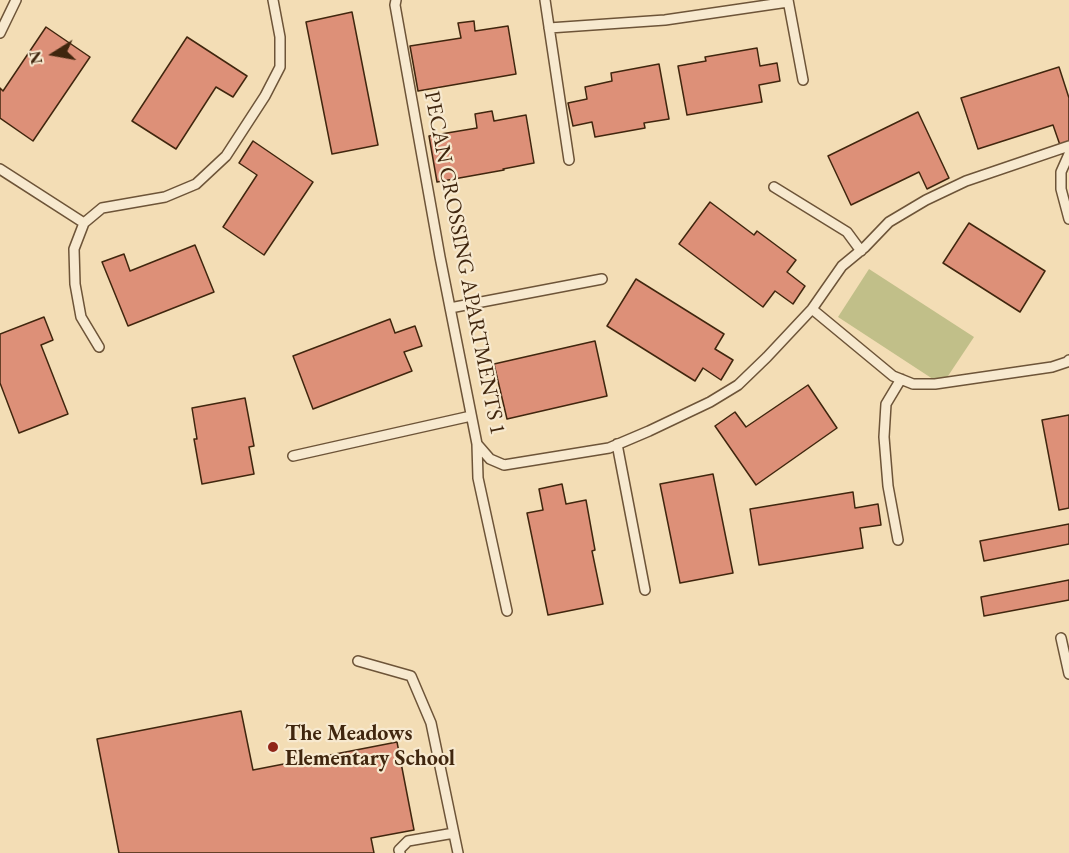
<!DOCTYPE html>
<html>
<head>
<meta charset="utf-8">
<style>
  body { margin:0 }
  #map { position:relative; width:1069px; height:853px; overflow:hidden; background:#f3ddb5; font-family:"EB Garamond",serif }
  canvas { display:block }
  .north { position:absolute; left:24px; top:24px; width:60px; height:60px; -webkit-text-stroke:4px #f7e9cf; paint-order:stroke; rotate:259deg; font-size:16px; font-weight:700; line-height:24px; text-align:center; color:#40260e }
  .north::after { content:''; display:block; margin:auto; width:21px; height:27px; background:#40260e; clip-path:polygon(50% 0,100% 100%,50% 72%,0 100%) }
</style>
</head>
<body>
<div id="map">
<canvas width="1069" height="853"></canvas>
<div class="north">N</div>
</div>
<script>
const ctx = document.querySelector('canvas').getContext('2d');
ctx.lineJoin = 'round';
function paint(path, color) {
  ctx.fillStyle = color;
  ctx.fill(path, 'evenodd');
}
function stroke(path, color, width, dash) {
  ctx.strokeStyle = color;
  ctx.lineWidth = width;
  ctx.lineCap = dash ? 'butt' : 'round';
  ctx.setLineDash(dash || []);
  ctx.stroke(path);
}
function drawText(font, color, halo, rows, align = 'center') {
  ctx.font = font + ' "EB Garamond",serif';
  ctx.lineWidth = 4.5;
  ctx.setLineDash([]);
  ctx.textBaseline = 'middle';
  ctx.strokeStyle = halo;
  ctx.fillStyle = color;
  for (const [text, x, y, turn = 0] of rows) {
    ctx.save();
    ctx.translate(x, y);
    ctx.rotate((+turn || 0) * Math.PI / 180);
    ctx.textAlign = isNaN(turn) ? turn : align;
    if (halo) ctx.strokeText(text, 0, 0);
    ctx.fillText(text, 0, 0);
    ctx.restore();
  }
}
const green = new Path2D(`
  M 869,269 L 974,337 L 942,385 L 838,317 Z`);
const building = new Path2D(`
  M 352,12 L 378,145 L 332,154 L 306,22 Z
  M 474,21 L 475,31 L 508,26 L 516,74 L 418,91 L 410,46 L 461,38 L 458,23 Z
  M 46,27 L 90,57 L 33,141 L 0,118 L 0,88 L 3,91 Z
  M 187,37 L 247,76 L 233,97 L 216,87 L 176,149 L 132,121 Z
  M 757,48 L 760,66 L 777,63 L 780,81 L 759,85 L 762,102 L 687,115 L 678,66 L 706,61 L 705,57 Z
  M 659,64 L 669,119 L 644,123 L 645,128 L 595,137 L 592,122 L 573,126 L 568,103 L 587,99 L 585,87 L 612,81 L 611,73 Z
  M 1059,67 L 1069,98 L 1069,145 L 1061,148 L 1053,125 L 978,149 L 961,98 Z
  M 492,111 L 494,121 L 526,115 L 534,163 L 503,169 L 504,170 L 437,182 L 429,136 L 477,128 L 475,114 Z
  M 918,112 L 949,178 L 927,189 L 919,172 L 851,205 L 828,156 Z
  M 253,141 L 313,182 L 264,255 L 223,227 L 257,175 L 239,163 Z
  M 710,202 L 754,235 L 757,231 L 796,260 L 787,272 L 805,286 L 793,304 L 775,291 L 763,307 L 679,244 Z
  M 969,223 L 1045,271 L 1020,312 L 943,263 Z
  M 195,245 L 214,292 L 128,326 L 102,262 L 124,254 L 130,271 Z
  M 636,279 L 724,334 L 715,349 L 733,360 L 721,380 L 703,368 L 695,381 L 607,326 Z
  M 44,317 L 53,340 L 41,345 L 68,414 L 19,433 L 0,383 L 0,334 Z
  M 390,319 L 395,333 L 415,326 L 422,346 L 404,352 L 412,371 L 313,409 L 293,356 Z
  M 595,341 L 607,396 L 507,419 L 494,364 Z
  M 808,385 L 837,428 L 756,485 L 715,426 L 735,412 L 746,427 Z
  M 245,398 L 254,446 L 249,447 L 254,474 L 202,484 L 194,439 L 197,439 L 192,408 Z
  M 1069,415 L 1069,508 L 1059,510 L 1042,420 Z
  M 713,474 L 733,573 L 680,583 L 660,484 Z
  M 562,484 L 566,504 L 586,500 L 595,550 L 592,551 L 603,604 L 548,615 L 527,513 L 543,510 L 539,489 Z
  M 853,492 L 855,508 L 878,504 L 881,525 L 860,528 L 863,548 L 759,565 L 750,509 Z
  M 1069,524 L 1069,544 L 984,561 L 980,541 Z
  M 1069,580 L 1069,600 L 984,616 L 981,597 Z
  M 241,711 L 253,770 L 397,742 L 414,830 L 371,838 L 374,853 L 119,853 L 97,739 Z`);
const service = new Path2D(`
  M 396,0 L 395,5 L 440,257 L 477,444 L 490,459 L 504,465 L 609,448 L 649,431 L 710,402 L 738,385 L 767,357 L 812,309 L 842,266 L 865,247 L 889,222 L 926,200 L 966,181 L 1069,146
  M 545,0 L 569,160
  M 788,0 L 803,80
  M 549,28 L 665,20 L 788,2
  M 0,33 L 16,0
  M 1069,154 L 1061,172 L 1061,189 L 1069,219
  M 0,169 L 84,223
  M 774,187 L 847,232 L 861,251
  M 450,308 L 602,279
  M 812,309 L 893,376 L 913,384 L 935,384 L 1052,367 L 1067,362 L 1069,360
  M 99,347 L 81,317 L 75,284 L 74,249 L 84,223 L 102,208 L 165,197 L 196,184 L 226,156 L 265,96 L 280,67 L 280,37 L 273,0
  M 477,444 L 478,478 L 507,611
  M 617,444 L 645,590
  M 293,456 L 471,416
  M 898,540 L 888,486 L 884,437 L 886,404 L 901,379
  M 1061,638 L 1069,674
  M 358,661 L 411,676 L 431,723 L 458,853
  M 400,853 L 399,850 L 408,841 L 454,833`);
const markers = [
  [273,747,6,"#8f2418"]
];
const streetNames = [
  ["PECAN CROSSING APARTMENTS 1",464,263,79]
];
const poiNames = [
  ["The Meadows",285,734],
  ["Elementary School",285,759]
];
paint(green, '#c1bf89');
paint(building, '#dd9078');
stroke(building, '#40260e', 1.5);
stroke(service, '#6d5438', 12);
stroke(service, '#f7e9cf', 9);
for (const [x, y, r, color] of markers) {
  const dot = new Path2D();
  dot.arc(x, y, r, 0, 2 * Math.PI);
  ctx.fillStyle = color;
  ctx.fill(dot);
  stroke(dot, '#f7e9cf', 2);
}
drawText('22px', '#40260e', '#f7e9cf', streetNames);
drawText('bold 22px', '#40260e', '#f7e9cf', poiNames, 'left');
</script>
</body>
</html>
